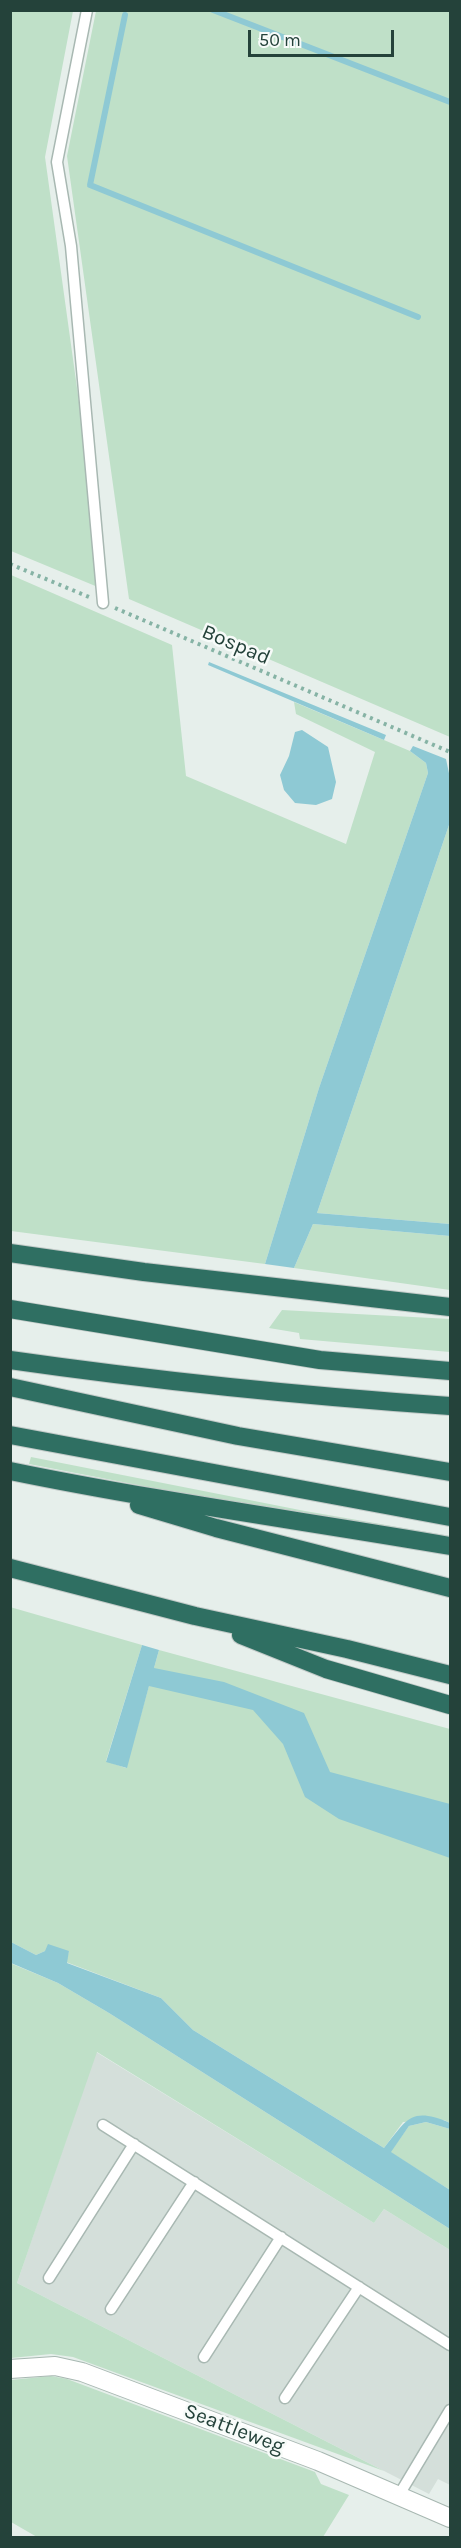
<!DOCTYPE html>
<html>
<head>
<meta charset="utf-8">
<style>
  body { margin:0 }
  #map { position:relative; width:461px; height:2548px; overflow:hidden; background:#e6efeb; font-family:Karla,sans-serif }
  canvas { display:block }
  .frame { position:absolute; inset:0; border:12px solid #24423a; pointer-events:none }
  .scale { position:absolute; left:248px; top:30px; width:146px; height:27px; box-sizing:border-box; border:3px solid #24423a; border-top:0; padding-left:8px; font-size:18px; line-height:21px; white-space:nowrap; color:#24423a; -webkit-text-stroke:4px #f7fbf9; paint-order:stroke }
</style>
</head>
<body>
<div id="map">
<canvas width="461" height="2548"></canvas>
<div class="frame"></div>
<div class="scale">50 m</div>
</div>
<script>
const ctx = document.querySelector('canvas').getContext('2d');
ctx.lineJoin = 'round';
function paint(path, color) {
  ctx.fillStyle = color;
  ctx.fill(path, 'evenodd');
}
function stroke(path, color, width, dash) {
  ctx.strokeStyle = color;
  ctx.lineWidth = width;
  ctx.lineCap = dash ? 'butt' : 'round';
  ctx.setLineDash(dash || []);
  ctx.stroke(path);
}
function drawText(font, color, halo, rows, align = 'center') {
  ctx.font = font + ' Karla,sans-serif';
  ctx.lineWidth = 5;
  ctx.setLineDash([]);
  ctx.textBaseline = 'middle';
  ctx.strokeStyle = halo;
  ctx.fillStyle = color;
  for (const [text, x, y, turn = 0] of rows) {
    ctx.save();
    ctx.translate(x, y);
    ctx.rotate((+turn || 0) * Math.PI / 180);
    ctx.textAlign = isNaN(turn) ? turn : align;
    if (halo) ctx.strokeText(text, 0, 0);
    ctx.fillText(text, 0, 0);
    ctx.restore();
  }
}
const built = new Path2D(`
  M 96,2052 L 374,2223 L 384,2209 L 450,2250 L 450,2485 L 438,2479 L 429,2494 L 17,2283 Z`);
const green = new Path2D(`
  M 11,11 L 73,11 L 45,157 L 105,590 L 11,551 Z
  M 96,11 L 450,11 L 450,737 L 129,599 L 67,156 Z
  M 11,575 L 172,645 L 186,776 L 346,844 L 375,752 L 296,714 L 294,702 L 410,751 L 426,763 L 428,773 L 319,1088 L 265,1264 L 11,1231 Z
  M 450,822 L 450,1224 L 317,1213 Z
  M 313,1224 L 450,1236 L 450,1290 L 294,1268 Z
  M 282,1310 L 450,1319 L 450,1352 L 300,1339 L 299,1333 L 269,1328 Z
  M 31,1457 L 305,1511 L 450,1536 L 450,1541 L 304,1517 L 29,1464 Z
  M 10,1607 L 142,1645 L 106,1761 L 126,1768 L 159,1650 L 450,1729 L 450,2123 L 444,2120 L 403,2122 L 384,2148 L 193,2030 L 161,1998 L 66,1962 L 69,1951 L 45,1951 L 36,1955 L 11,1942 Z
  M 10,1963 L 58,1983 L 109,2013 L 450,2229 L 450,2250 L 384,2209 L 374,2223 L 97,2052 L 17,2283 L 384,2471 L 73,2357 L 51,2354 L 11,2358 Z
  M 426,2122 L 450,2129 L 450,2190 L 390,2152 L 409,2126 Z
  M 51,2376 L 67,2379 L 315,2472 L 321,2484 L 349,2495 L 323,2537 L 37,2537 L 11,2522 L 11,2380 Z`);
const water = new Path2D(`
  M 209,662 L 386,735 L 384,740 L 208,665 Z
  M 302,730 L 328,747 L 336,782 L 332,799 L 316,805 L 295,803 L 284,790 L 280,775 L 289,756 L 295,732 Z
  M 413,746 L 446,759 L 450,778 L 450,822 L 317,1213 L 450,1224 L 450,1236 L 313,1224 L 294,1268 L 265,1264 L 319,1088 L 428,773 L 426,763 L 410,751 Z
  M 142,1645 L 159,1650 L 154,1668 L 224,1682 L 304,1713 L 330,1772 L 450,1804 L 450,1858 L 339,1819 L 305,1797 L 283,1744 L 253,1710 L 149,1686 L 127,1768 L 106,1762 Z
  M 11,1942 L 36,1955 L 45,1951 L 48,1944 L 69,1951 L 67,1963 L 161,1998 L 193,2030 L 384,2148 C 407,2120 410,2106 450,2123 L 450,2129 L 426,2122 L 409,2126 L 391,2152 L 450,2190 L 450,2229 L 109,2013 L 58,1983 L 11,1963 Z`);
const stream = new Path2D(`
  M 213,10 L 450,102
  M 125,15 L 90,185 L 418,317`);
const path = new Path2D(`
  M 10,564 L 89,597
  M 115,608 L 450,752`);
const service = new Path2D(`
  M 87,10 L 57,162 L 71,246 L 103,603
  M 103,2125 L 450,2345
  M 49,2278 L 134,2144
  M 111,2309 L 194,2182
  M 204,2357 L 281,2237
  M 285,2398 L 359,2287
  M 399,2495 L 450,2410`);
const minor = new Path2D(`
  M 10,2369 L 55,2366 L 82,2372 L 318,2461 L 450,2518`);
const motorway = new Path2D(`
  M 10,1253 L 144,1272 L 450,1307
  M 10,1309 L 320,1360 L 450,1371
  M 10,1360 C 157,1381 303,1396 450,1406
  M 10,1387 L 238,1436 L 450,1472
  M 10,1435 L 450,1517
  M 10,1471 C 156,1501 304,1521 450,1546
  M 139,1505 L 216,1528 L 450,1588
  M 10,1568 L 195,1616 L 347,1649 L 450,1675
  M 241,1635 L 326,1669 L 450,1705`);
const streetNames = [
  ["Bospad",236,645,23],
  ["Seattleweg",234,2429,21]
];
paint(built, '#d4dfda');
paint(green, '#bfe0c8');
paint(water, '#8ec9d4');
stroke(stream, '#8ec9d4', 6);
stroke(service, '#a8b8b2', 13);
stroke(minor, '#a8b8b2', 20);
stroke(motorway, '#c2cac8', 20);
stroke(path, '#86b3a5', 4, [3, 4.5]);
stroke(service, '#fff', 10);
stroke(minor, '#fff', 18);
stroke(motorway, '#2f6f62', 18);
drawText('21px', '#24423a', '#f7fbf9', streetNames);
</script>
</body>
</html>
